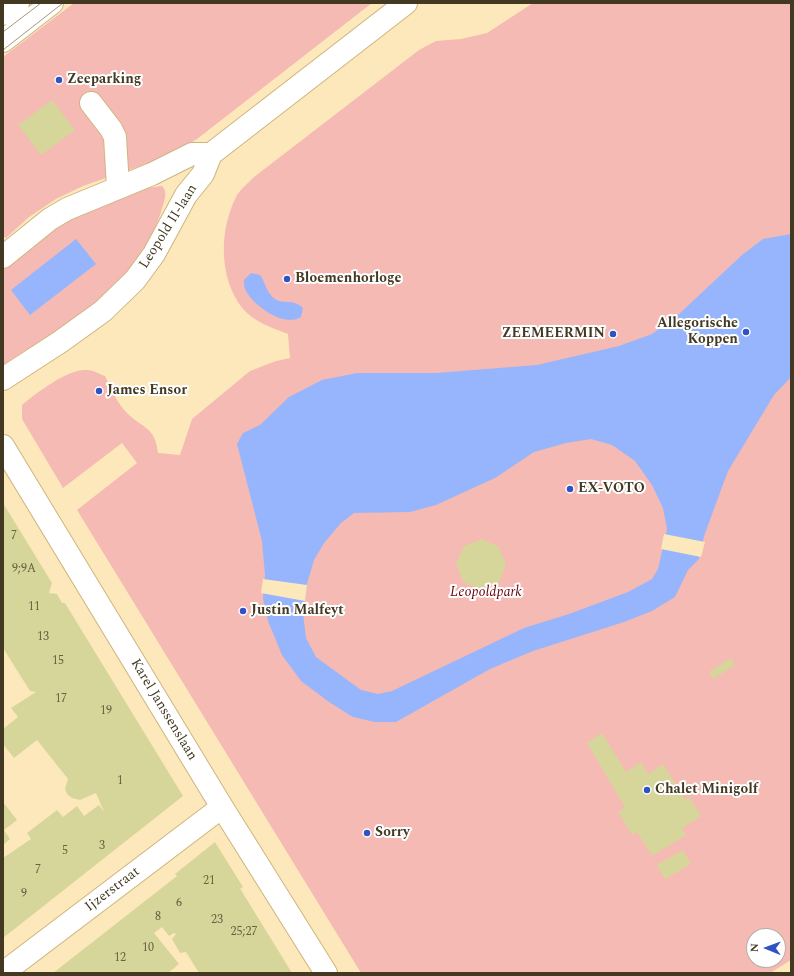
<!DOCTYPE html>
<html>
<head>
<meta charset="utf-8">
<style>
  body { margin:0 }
  #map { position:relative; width:794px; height:976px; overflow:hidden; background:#fde8bb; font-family:Spectral,serif }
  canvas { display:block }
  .frame { position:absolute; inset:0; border:4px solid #433922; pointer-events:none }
  .north { position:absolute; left:746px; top:928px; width:40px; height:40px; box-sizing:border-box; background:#fff; border:1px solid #b4b0a7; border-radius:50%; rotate:271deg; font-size:11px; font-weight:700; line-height:16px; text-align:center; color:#433922 }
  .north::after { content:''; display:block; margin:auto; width:14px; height:18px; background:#3053c4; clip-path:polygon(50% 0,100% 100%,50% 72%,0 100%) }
</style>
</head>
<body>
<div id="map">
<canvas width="794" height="976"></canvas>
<div class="frame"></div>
<div class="north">N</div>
</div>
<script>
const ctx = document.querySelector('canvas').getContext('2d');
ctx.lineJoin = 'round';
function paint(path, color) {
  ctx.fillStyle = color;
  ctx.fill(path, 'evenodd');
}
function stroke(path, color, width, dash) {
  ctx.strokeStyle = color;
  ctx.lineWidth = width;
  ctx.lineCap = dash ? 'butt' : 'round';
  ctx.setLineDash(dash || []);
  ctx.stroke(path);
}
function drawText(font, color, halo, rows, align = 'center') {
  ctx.font = font + ' Spectral,serif';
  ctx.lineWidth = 4;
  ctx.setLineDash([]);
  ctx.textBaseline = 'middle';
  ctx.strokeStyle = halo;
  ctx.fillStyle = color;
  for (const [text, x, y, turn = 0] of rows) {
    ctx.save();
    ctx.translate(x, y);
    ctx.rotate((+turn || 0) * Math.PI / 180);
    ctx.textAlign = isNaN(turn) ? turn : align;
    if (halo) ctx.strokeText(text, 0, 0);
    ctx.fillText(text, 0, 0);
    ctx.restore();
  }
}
const green = new Path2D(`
  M 74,3 L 372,3 L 197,139 L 172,155 L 83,186 L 56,199 L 29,217 L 6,238 L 3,236 L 3,57 Z
  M 533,3 L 791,3 L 791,960 L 770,973 L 361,973 L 77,510 L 137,463 L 122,443 L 63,488 L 22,419 L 22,405 C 36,393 69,368 87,370 C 93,370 99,374 105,376 C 111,389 117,403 127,413 C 143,429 155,426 158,453 L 180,455 L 192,419 L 250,371 L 276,361 L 290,358 L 288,334 C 273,328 254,322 243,309 C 218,278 219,229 237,195 C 241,189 248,183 254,177 L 419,50 L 436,41 L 461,39 L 487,33 ZM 754,936 L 778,936 L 778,960 L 754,960 Z
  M 162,186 C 169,193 163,204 161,212 C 137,288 66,324 3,365 L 3,267 L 53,226 L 146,188 Z`);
const water = new Path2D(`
  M 791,234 L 791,377 L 774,395 L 728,471 L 704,536 L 699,559 L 688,570 L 675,597 L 652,611 L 624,622 L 533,651 L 490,669 L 396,722 L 375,722 L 353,717 L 329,702 L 301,681 L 282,655 L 268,621 L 263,598 L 265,575 L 262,541 L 237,444 L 243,433 L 260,425 L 289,397 L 322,380 L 357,373 L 436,373 L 537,365 L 619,346 L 652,334 L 678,315 L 742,255 L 763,239 ZM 591,439 L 612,445 L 635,461 L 652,485 L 663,508 L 667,529 L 658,569 L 652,579 L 628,592 L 569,614 L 524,628 L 392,691 L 378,694 L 361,690 L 316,657 L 306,638 L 303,613 L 307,584 L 314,560 L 324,543 L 341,523 L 354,513 L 410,512 L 436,505 L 495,478 L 534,452 L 566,443 Z
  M 76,239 L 96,264 L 30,315 L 11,290 Z
  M 251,273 L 260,275 C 266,283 266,293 275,299 C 283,305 293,298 303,308 L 301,317 C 284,328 252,305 245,289 C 244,287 244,283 244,280 Z`);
const pier = new Path2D(`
  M 664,534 L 705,542 L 701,557 L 661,549 Z
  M 263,579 L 307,585 L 305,601 L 261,593 Z`);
const building = new Path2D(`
  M 52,100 L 75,130 L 41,155 L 18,125 Z
  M 3,503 L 52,583 L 49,593 L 57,594 L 62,603 L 65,603 L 183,796 L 3,938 L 3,858 L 31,839 L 27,833 L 57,810 L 63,817 L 77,806 L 84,816 L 99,805 L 104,812 L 96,793 L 80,800 L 72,798 L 67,794 L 65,789 L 68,779 L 37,740 L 14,758 L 3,744 L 3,729 L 18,717 L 11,708 L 36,692 L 30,691 L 3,648 Z
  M 482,539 L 499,547 L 506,565 L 499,582 L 481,589 L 463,582 L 456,563 L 464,546 Z
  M 731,658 L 735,665 L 713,679 L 709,672 Z
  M 602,733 L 626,772 L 641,762 L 648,774 L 663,764 L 685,799 L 689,797 L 701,816 L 682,828 L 686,835 L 652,856 L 637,832 L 632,835 L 618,812 L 625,807 L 587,743 Z
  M 3,802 L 17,820 L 4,830 L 10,839 L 3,845 Z
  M 215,842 L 243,887 L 240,889 L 241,890 L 292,973 L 199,973 L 186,952 L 180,953 L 172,939 L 176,934 L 174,933 L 169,936 L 162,927 L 154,933 L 179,964 L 168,973 L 53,973 L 177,876 L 175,874 Z
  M 683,850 L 691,864 L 665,879 L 657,865 Z`);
const minor = new Path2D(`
  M 3,14 L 18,3
  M 3,41 L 52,3
  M 91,103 L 111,129 L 115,137 L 118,187
  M 3,257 L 50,219 L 67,209 L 152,174 L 192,154 L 211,154
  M 3,379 L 60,342 L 103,311 L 135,280 L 154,254 L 186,195 L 203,174 L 211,154 L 406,3
  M 3,446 L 222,807 L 326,973
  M 3,973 L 222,807`);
const tram = new Path2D(`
  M 3,32 L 41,3
  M 3,50 L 63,3`);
const markers = [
  [59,80,4,"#3053c4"],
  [287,279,4,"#3053c4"],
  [746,332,4,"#3053c4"],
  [613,334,4,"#3053c4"],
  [99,391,4,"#3053c4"],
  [570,489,4,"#3053c4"],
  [243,611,4,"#3053c4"],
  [647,790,4,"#3053c4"],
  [367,833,4,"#3053c4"]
];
const numberNames = [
  ["7",14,537],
  ["9;9A",24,570],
  ["11",34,608],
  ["13",43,638],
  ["15",58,662],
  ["17",61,700],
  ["19",106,712],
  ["1",120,782],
  ["3",102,847],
  ["5",65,852],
  ["7",38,871],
  ["21",209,882],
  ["9",24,895],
  ["6",179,904],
  ["8",158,918],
  ["23",217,921],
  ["25;27",244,933],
  ["10",148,949],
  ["12",120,959]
];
const poiNames = [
  ["Zeeparking",67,80],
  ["Bloemenhorloge",295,279],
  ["Allegorische",738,324,"right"],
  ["Koppen",738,340,"right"],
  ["ZEEMEERMIN",605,334,"right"],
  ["James Ensor",107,391],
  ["EX-VOTO",578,489],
  ["Justin Malfeyt",251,611],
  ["Chalet Minigolf",655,790],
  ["Sorry",375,833]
];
const streetNames = [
  ["Leopold II-laan",169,227,-58],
  ["Karel Janssenslaan",163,710,59],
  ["Ijzerstraat",113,890,-37]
];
const parkNames = [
  ["Leopoldpark",486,593]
];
paint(green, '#f5bab3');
paint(water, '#97b5fc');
paint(pier, '#fde8bb');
paint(building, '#d7d69a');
stroke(minor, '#ceb57e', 24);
stroke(minor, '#fff', 22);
stroke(tram, '#a89875', 1);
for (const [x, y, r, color] of markers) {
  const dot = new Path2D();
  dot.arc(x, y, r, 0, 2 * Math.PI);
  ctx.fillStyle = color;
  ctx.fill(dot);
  stroke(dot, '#fff', 1.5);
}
drawText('12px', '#686040', null, numberNames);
drawText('bold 14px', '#433922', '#fff', poiNames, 'left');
drawText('14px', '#433922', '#fff', streetNames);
drawText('italic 14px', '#690309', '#fff', parkNames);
</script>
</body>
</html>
